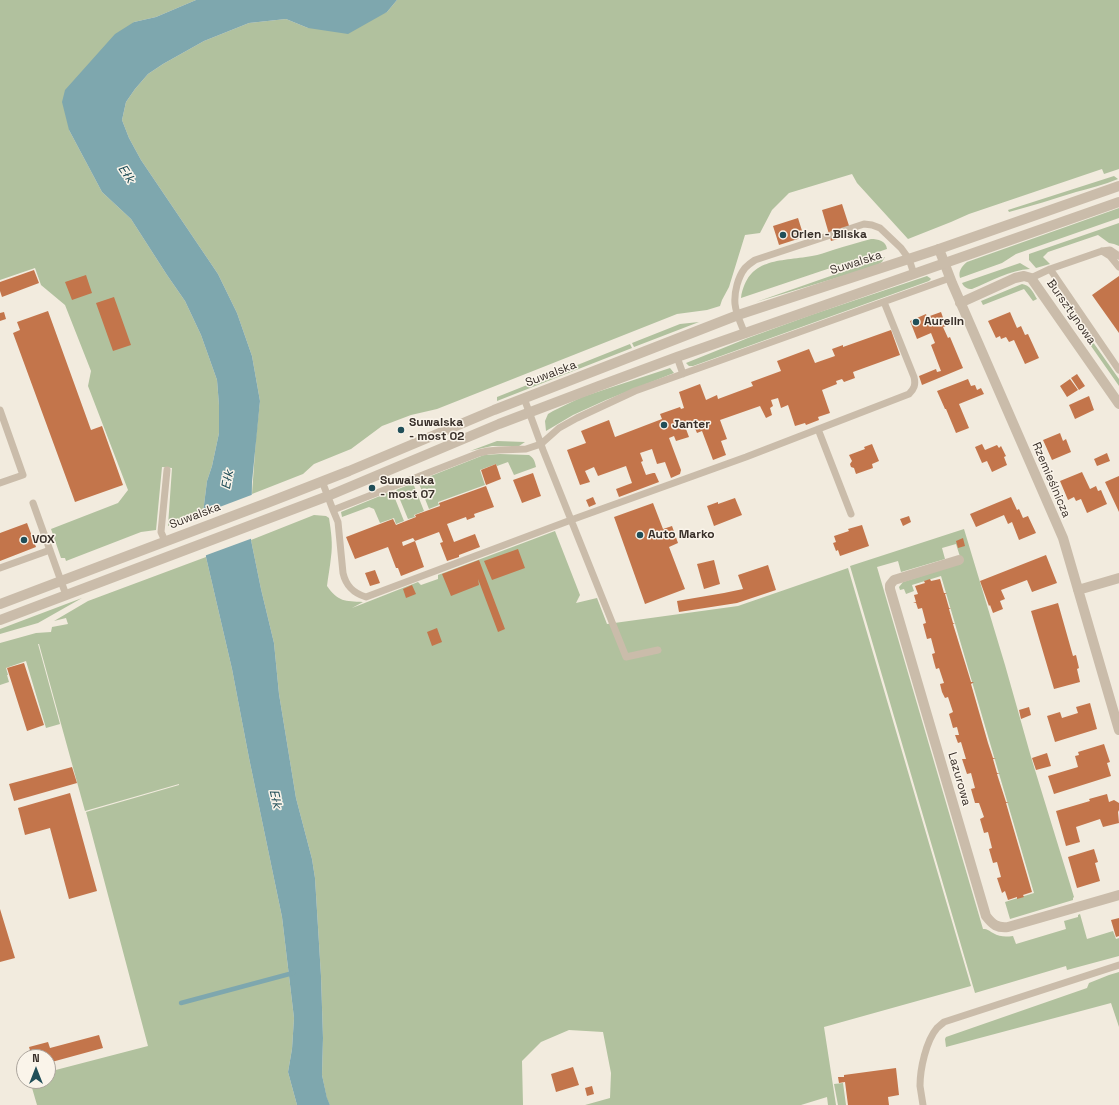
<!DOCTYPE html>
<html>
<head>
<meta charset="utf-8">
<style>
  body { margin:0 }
  #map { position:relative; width:1119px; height:1105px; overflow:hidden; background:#f2ebde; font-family:"Space Grotesk",sans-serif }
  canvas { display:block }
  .north { position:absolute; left:16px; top:1049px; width:40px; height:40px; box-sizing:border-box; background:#faf4ea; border:1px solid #aca59d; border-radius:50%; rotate:0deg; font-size:11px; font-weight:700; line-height:16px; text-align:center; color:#382f29 }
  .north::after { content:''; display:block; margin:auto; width:14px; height:18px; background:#204e58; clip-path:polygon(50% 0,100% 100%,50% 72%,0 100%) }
</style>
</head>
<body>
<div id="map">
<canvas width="1119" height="1105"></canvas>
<div class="north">N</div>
</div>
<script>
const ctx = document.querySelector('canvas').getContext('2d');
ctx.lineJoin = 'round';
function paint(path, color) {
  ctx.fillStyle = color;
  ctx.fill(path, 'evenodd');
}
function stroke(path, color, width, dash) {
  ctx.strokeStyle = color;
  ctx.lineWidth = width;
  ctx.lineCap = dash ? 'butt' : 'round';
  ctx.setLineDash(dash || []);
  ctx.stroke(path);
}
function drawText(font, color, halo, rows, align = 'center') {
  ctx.font = font + ' "Space Grotesk",sans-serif';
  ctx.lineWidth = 3;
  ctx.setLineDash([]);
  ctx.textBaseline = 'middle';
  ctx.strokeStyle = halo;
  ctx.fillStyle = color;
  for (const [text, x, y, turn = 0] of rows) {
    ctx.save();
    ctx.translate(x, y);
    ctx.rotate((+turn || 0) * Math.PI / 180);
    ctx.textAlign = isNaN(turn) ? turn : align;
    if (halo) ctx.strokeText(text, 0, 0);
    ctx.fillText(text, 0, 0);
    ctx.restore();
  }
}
const green = new Path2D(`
  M 0,0 L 196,0 L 156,17 L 134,22 L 69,130 L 102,192 L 131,219 L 167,275 L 185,301 L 201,335 L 217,380 L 219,405 L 219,433 L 212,466 L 207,481 L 203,513 L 168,526 L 172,468 L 162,467 L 156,530 L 141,532 L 66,561 L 65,558 L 61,558 L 51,529 L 118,503 L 128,490 L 88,386 L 91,371 L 65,305 L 41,285 L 35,268 L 0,280 Z
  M 397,0 L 1119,0 L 1119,169 L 1104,174 L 1102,169 L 969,214 L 951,222 L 908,239 L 857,183 L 852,174 L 789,193 L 772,210 L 760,233 L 745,235 L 729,287 L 722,300 L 720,306 L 707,310 L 677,314 L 437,409 L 411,415 L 382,426 L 351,449 L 314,464 L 303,474 L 252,494 L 256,437 L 260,401 L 252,356 L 237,313 L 218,274 L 141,160 L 129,138 L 122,120 L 126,102 L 135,89 L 148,74 L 163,64 L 204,41 L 249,23 L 286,19 L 308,28 L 387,12 Z
  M 1114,176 L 1118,179 C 1104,185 1090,188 1076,192 C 1053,199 1032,206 1009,212 L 1008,210 Z
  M 1119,208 L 1119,218 L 1016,254 L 1002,263 L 960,278 C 958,271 962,266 967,262 Z
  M 1119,223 L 1119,246 L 1114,244 L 1109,243 L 1098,235 L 1048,252 L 1043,257 L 1050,264 L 1036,268 L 1029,260 L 1029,254 Z
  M 871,239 C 878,239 886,241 887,249 L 741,298 C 748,257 779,262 812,256 C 819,255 826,252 833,250 C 846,246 859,242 871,239 Z
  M 885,257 L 882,262 L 876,266 L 756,302 Z
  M 1020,263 L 1030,269 C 1010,270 991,281 972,289 C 967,289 964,287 962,283 Z
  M 927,276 L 930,278 L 931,279 L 929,281 L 693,366 L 689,366 L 686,363 L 748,338 L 811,315 Z
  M 1022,284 C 1030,285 1033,292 1037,299 L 1033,301 L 1024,289 L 983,305 L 981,301 Z
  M 1059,294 L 1119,379 L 1119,386 L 1056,296 Z
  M 699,322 L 634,347 L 632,343 L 680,324 Z
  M 630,344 L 632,348 L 497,401 L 497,397 Z
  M 670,368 L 674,373 L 606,400 L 573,415 L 546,431 L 545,421 L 548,414 L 553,411 L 582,397 Z
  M 497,441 L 525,442 L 519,446 L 492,446 L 470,451 Z
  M 500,454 L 529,455 C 534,458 535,462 536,467 L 514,475 L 508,462 L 497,466 L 496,464 L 480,470 L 485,485 L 438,502 L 439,505 L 429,509 L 418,481 L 484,455 Z
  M 413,483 L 424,511 L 414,515 L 415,517 L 408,519 L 396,490 Z
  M 392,491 L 404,521 L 396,524 L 394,518 L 380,523 L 374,509 L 369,507 L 342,517 L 341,512 Z
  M 314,515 L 326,516 L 329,518 C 331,531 333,544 331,557 C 330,567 328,577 327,586 C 338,602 345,601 363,602 L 352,608 L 418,582 L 421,585 L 438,579 L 438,575 L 555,531 L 580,595 L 576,603 L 597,598 L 607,624 L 738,606 L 848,568 L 971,986 L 824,1027 L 836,1105 L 828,1105 L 827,1097 L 801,1105 L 585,1105 L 610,1098 L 611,1073 L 603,1032 L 569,1030 L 541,1042 L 522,1061 L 523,1105 L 330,1105 L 327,1099 L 322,1075 L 323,1038 L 321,976 L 315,878 L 312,859 L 296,798 L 279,694 L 274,643 L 261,589 L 251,540 Z
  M 964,529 L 1005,665 L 1031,757 L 1074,897 L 1073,898 L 1073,900 L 1010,919 L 1005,902 L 1034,893 L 941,576 L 912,585 L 914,591 L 906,594 L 904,589 L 900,590 L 899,587 L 903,582 L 962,563 L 956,544 L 942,548 L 945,559 L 901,572 L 898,561 L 877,567 L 983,929 C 988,929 989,931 993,933 C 1000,937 1005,937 1013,936 L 1016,944 L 1066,929 L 1064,921 L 1078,917 L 1078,915 L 1080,914 L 1087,939 L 1113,931 L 1116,939 L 1119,938 L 1119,956 L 1067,970 L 1066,966 L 975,993 L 850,566 Z
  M 206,557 L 232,669 L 249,758 L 282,917 L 294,1018 L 292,1049 L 288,1072 L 297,1105 L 37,1105 L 30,1081 L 48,1081 L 48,1072 L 148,1046 L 86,812 L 179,785 L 179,784 L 85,811 L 39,644 L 38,644 L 60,724 L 46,728 L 26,661 L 6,668 L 8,675 L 7,675 L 9,682 L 0,685 L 0,643 L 36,633 L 51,632 L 52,627 L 68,624 L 66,618 L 54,621 L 88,601 Z
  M 82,598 L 38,623 L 0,634 L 0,629 Z
  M 1119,972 L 1119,1027 L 1111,1003 L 946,1047 L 945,1039 L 946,1037 L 1087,988 L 1089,983 L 1109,975 Z
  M 843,1083 L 846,1105 L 838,1105 L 834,1084 Z`);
const water = new Path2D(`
  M 196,0 L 397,0 L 387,12 L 348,34 L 308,28 L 286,19 L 249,23 L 204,41 L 163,64 L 148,74 L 135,89 L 126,102 L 122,120 L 129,138 L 141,160 L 218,274 L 237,313 L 252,356 L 260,401 L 252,482 L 251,540 L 261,589 L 274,643 L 279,694 L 296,798 L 312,859 L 315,878 L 321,976 L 323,1038 L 322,1075 L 327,1098 L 330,1105 L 297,1105 L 288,1072 L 292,1049 L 294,1018 L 282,917 L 249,758 L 232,669 L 206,557 L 203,513 L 207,481 L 212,466 L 219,433 L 219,405 L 217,380 L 201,335 L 185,301 L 167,275 L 131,219 L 102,192 L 69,130 L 62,102 L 65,90 L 115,34 L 134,22 L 156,17 Z`);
const pier = new Path2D(`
  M 254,494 L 253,538 L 204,556 L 201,514 Z`);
const stream = new Path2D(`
  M 181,1003 L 293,973`);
const building = new Path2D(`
  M 842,204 L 852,235 L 831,241 L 822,210 Z
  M 798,218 L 804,237 L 779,245 L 773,226 Z
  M 34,270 L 39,283 L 2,297 L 0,291 L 0,282 Z
  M 86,275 L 92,293 L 72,300 L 65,282 Z
  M 1119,276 L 1119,333 L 1092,295 Z
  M 114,297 L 131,345 L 113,351 L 96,303 Z
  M 48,311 L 91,430 L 102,426 L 123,485 L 75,502 L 13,333 L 20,330 L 17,322 Z
  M 4,312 L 6,319 L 0,321 L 0,313 Z
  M 941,312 L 946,326 L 943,327 L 948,338 L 950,337 L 963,368 L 922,385 L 919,376 L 936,369 L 937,372 L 941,371 L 931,345 L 935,343 L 931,333 L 917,339 L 910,321 L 926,314 L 927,317 Z
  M 1010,312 L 1017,328 L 1021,326 L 1025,335 L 1028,334 L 1039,358 L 1025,364 L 1014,340 L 1009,342 L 1006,337 L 1001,339 L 1000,336 L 996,338 L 988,321 Z
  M 891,330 L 900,355 L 853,372 L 855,378 L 844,382 L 842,379 L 836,381 L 837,384 L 822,390 L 830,413 L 818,417 L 819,420 L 806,425 L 805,423 L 795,426 L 788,405 L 781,408 L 778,398 L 771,400 L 773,406 L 770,408 L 772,415 L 766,418 L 760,406 L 720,420 L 727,439 L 721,441 L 726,455 L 713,460 L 702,431 L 697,433 L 694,426 L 686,429 L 689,437 L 676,441 L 674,436 L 669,438 L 681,470 L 680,474 L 671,478 L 665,462 L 657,464 L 652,449 L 640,453 L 643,461 L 641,462 L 646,475 L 653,473 L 655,473 L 659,482 L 619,497 L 616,489 L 632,483 L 626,466 L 598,476 L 594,467 L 585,471 L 590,482 L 580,485 L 567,450 L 586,443 L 581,431 L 609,420 L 615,437 L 662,419 L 660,414 L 680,407 L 681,409 L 684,408 L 679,392 L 700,384 L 706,400 L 717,395 L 718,399 L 753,386 L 751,382 L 781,371 L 777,361 L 809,349 L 815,363 L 835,356 L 832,349 L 843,345 L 843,347 Z
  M 1077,374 L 1085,386 L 1079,390 L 1071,378 Z
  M 968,379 L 971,386 L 975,385 L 977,390 L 981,388 L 984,394 L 959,404 L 969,428 L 956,433 L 946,409 L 945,409 L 937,391 Z
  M 1070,379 L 1078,390 L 1067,397 L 1060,386 Z
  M 1089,396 L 1094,410 L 1075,419 L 1069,405 Z
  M 1060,433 L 1063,441 L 1066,439 L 1071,452 L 1052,460 L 1043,440 Z
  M 872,444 L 879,461 L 872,464 L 873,468 L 856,474 L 854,468 L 851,467 L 850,464 L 852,461 L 849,455 L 865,449 L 864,447 Z
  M 982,444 L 985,450 L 997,445 L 999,448 L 1001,446 L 1006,456 L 1004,457 L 1007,465 L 992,472 L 987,461 L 982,463 L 975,447 Z
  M 1107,453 L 1110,461 L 1097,466 L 1094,459 Z
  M 496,464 L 501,479 L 486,485 L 481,470 Z
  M 1082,472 L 1090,489 L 1096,486 L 1098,491 L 1101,490 L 1107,504 L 1087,513 L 1081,499 L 1076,501 L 1074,497 L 1068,500 L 1060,481 Z
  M 533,473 L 541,496 L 522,503 L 513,480 Z
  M 1119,476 L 1119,512 L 1105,482 Z
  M 486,486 L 494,507 L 474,514 L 475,517 L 467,520 L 466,517 L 447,524 L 454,542 L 475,534 L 480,547 L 459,555 L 459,557 L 447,561 L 440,543 L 443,542 L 439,532 L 415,541 L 413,538 L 402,542 L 403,546 L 415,541 L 424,567 L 401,576 L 398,568 L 396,568 L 388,547 L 355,559 L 346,537 L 393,519 L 396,525 L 416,517 L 415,515 L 440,506 L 439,503 Z
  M 593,497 L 596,504 L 589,507 L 586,500 Z
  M 1011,497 L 1017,510 L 1019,509 L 1023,518 L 1028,516 L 1036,533 L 1019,540 L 1012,522 L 1008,524 L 1004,515 L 976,527 L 970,514 Z
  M 735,498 L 742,515 L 714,526 L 707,506 L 718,502 L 718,504 Z
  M 653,503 L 663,529 L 672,526 L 678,543 L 669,547 L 685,589 L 645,604 L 614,517 Z
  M 909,516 L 911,522 L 903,526 L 900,519 Z
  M 27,523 L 36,547 L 0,561 L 0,533 Z
  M 862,525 L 869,546 L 840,556 L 838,550 L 836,551 L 833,543 L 836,542 L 834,536 L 849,531 L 848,529 Z
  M 963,538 L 965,546 L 958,548 L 956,541 Z
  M 518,549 L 525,568 L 492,580 L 484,561 Z
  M 1046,555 L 1057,583 L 1032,592 L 1027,580 L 1001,590 L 1005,599 L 1000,601 L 1003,609 L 993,613 L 990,605 L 989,606 L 980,581 Z
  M 479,560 L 505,629 L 498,632 L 478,579 L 479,585 L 451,596 L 442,574 Z
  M 714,560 L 720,584 L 704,589 L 697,564 Z
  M 768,565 L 776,590 L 737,603 L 679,612 L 677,601 L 724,593 L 743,589 L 738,575 Z
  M 375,570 L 380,583 L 370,586 L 365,573 Z
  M 930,579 L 931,581 L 940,579 L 944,593 L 947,593 L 945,594 L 949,608 L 951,608 L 949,609 L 953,623 L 955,623 L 953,624 L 971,682 L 974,682 L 971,684 L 988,743 L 993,758 L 996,758 L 993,759 L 997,773 L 1000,773 L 997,774 L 1006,802 L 1009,802 L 1006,803 L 1032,892 L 1023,895 L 1024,897 L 1017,899 L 1017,897 L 1008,900 L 1005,891 L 1002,893 L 997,878 L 1001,877 L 997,862 L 993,863 L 989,849 L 992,848 L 988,832 L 984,833 L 980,819 L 984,817 L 979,803 L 975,803 L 971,789 L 975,788 L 971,773 L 967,774 L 962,759 L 966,759 L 961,742 L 958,743 L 955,735 L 959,735 L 957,727 L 953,728 L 949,714 L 953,712 L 948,697 L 945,698 L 942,692 L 940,684 L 944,683 L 939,668 L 936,669 L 934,662 L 932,654 L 935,653 L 931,638 L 927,639 L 923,624 L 926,623 L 922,608 L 918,609 L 916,603 L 913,603 L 916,602 L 914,595 L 918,594 L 915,586 L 925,583 L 924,581 Z
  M 412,585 L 416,594 L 406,598 L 403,589 Z
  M 1058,603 L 1073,656 L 1076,655 L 1079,668 L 1077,669 L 1080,682 L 1054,689 L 1031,611 Z
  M 437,628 L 442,642 L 432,646 L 427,632 Z
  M 24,663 L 44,725 L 27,731 L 7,668 Z
  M 1090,703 L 1097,729 L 1055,742 L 1047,716 L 1060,712 L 1062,718 L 1078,713 L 1076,707 Z
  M 1029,707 L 1031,715 L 1021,719 L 1019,710 Z
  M 1104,744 L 1110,762 L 1107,763 L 1111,776 L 1054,794 L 1048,776 L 1078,767 L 1075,756 L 1079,755 L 1078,752 Z
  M 1047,753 L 1051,766 L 1036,770 L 1032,758 Z
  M 72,767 L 77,783 L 14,801 L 9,784 Z
  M 70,793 L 97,891 L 69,899 L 50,828 L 25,835 L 18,808 Z
  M 1107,794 L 1109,802 L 1114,800 L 1119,803 L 1119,810 L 1118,812 L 1119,823 L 1103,827 L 1100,819 L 1076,827 L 1080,842 L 1066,846 L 1056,811 L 1090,801 L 1089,799 Z
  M 1094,849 L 1098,862 L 1095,863 L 1100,881 L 1077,888 L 1068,857 Z
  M 0,909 L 15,958 L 0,962 Z
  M 1119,918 L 1119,936 L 1116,937 L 1111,920 Z
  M 99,1035 L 103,1048 L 48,1063 L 48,1057 L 32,1057 L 29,1047 L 48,1042 L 50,1048 Z
  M 573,1067 L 579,1085 L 556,1092 L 551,1074 Z
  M 896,1068 L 899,1095 L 888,1097 L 889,1105 L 848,1105 L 845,1082 L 839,1083 L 838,1077 L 844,1077 L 844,1075 Z
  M 592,1086 L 594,1094 L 587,1096 L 585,1088 Z`);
const service = new Path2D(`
  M 1102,251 L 1110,256 L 1119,267
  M 1119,256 L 1110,250 L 1102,251 L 1050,269 L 1119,370
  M 1031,278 L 1050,269
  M 745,334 C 741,324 736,314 735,304 C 734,292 738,277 745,268 C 748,265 752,262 755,260 L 864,224 L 872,225 L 880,228 L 901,248 L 909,259 L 914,274
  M 677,357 L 683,374
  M 524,398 L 543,450 L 626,657 L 658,650
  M 0,410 L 23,475 L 0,483
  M 818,429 L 851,514
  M 322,481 L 333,510 L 479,453 L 488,451 L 499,450 L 526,449 L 541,444 L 559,428 L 577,418 L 635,391 L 950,278
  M 33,503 L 66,595
  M 333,510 L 338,522 L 343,573 C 346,586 353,593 366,597 L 571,520 L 746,457 L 909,394 C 914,389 916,385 914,377 L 884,302
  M 165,541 L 161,532 L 167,470
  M 0,568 L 50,550
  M 923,1105 C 922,1099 921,1092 920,1086 C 920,1069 926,1041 937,1028 C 939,1026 942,1024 944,1022 L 1119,965`);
const minor = new Path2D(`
  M 939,249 L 952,283 L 1063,538 L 1119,730
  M 960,303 L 1015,278 L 1024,276 L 1031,278 L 1119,404
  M 959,560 L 894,580 L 890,585 L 890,589 L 986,916 C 993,925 997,928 1008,927 L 1119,895
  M 1078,590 L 1119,578`);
const tertiary = new Path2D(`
  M 0,604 L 267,503 L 349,471 L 494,410 L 738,315 L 939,249 L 1119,186
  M 0,620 L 328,496 L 499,424 L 599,386 L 677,357 L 1119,202`);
const markers = [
  [783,235,4,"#204e58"],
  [916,322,4,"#204e58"],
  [664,425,4,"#204e58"],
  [401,430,4,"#204e58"],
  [372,488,4,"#204e58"],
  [640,535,4,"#204e58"],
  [24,540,4,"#204e58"]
];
const poiNames = [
  ["Orlen - Bliska",791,235],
  ["Aurelin",924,322],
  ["Suwalska",409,423],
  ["- most 02",409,437],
  ["Janter",672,425],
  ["Suwalska",380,481],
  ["- most 07",380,495],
  ["Auto Marko",648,535],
  ["VOX",32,540]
];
const streetNames = [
  ["Suwalska",856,263,-18],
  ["Bursztynowa",1071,312,55],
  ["Suwalska",551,374,-21],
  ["Rzemieślnicza",1051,480,67],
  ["Suwalska",195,516,-21],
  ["Lazurowa",959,779,74]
];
const waterNames = [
  ["Ełk",126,174,57],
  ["Ełk",228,480,-80],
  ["Ełk",275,799,77]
];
paint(green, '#b1c19e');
paint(water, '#7ea7ae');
paint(pier, '#f2ebde');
stroke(stream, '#7ea7ae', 4.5);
paint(building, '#c3754b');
stroke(service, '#cabcaa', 7);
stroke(minor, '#cabcaa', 10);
stroke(tertiary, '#cabcaa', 10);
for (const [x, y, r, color] of markers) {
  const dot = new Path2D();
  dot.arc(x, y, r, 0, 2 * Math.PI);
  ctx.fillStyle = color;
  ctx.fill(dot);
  stroke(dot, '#faf4ea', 1.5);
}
drawText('bold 12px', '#382f29', '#faf4ea', poiNames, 'left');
drawText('12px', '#382f29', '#faf4ea', streetNames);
drawText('italic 13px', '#204e58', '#faf4ea', waterNames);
</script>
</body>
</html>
